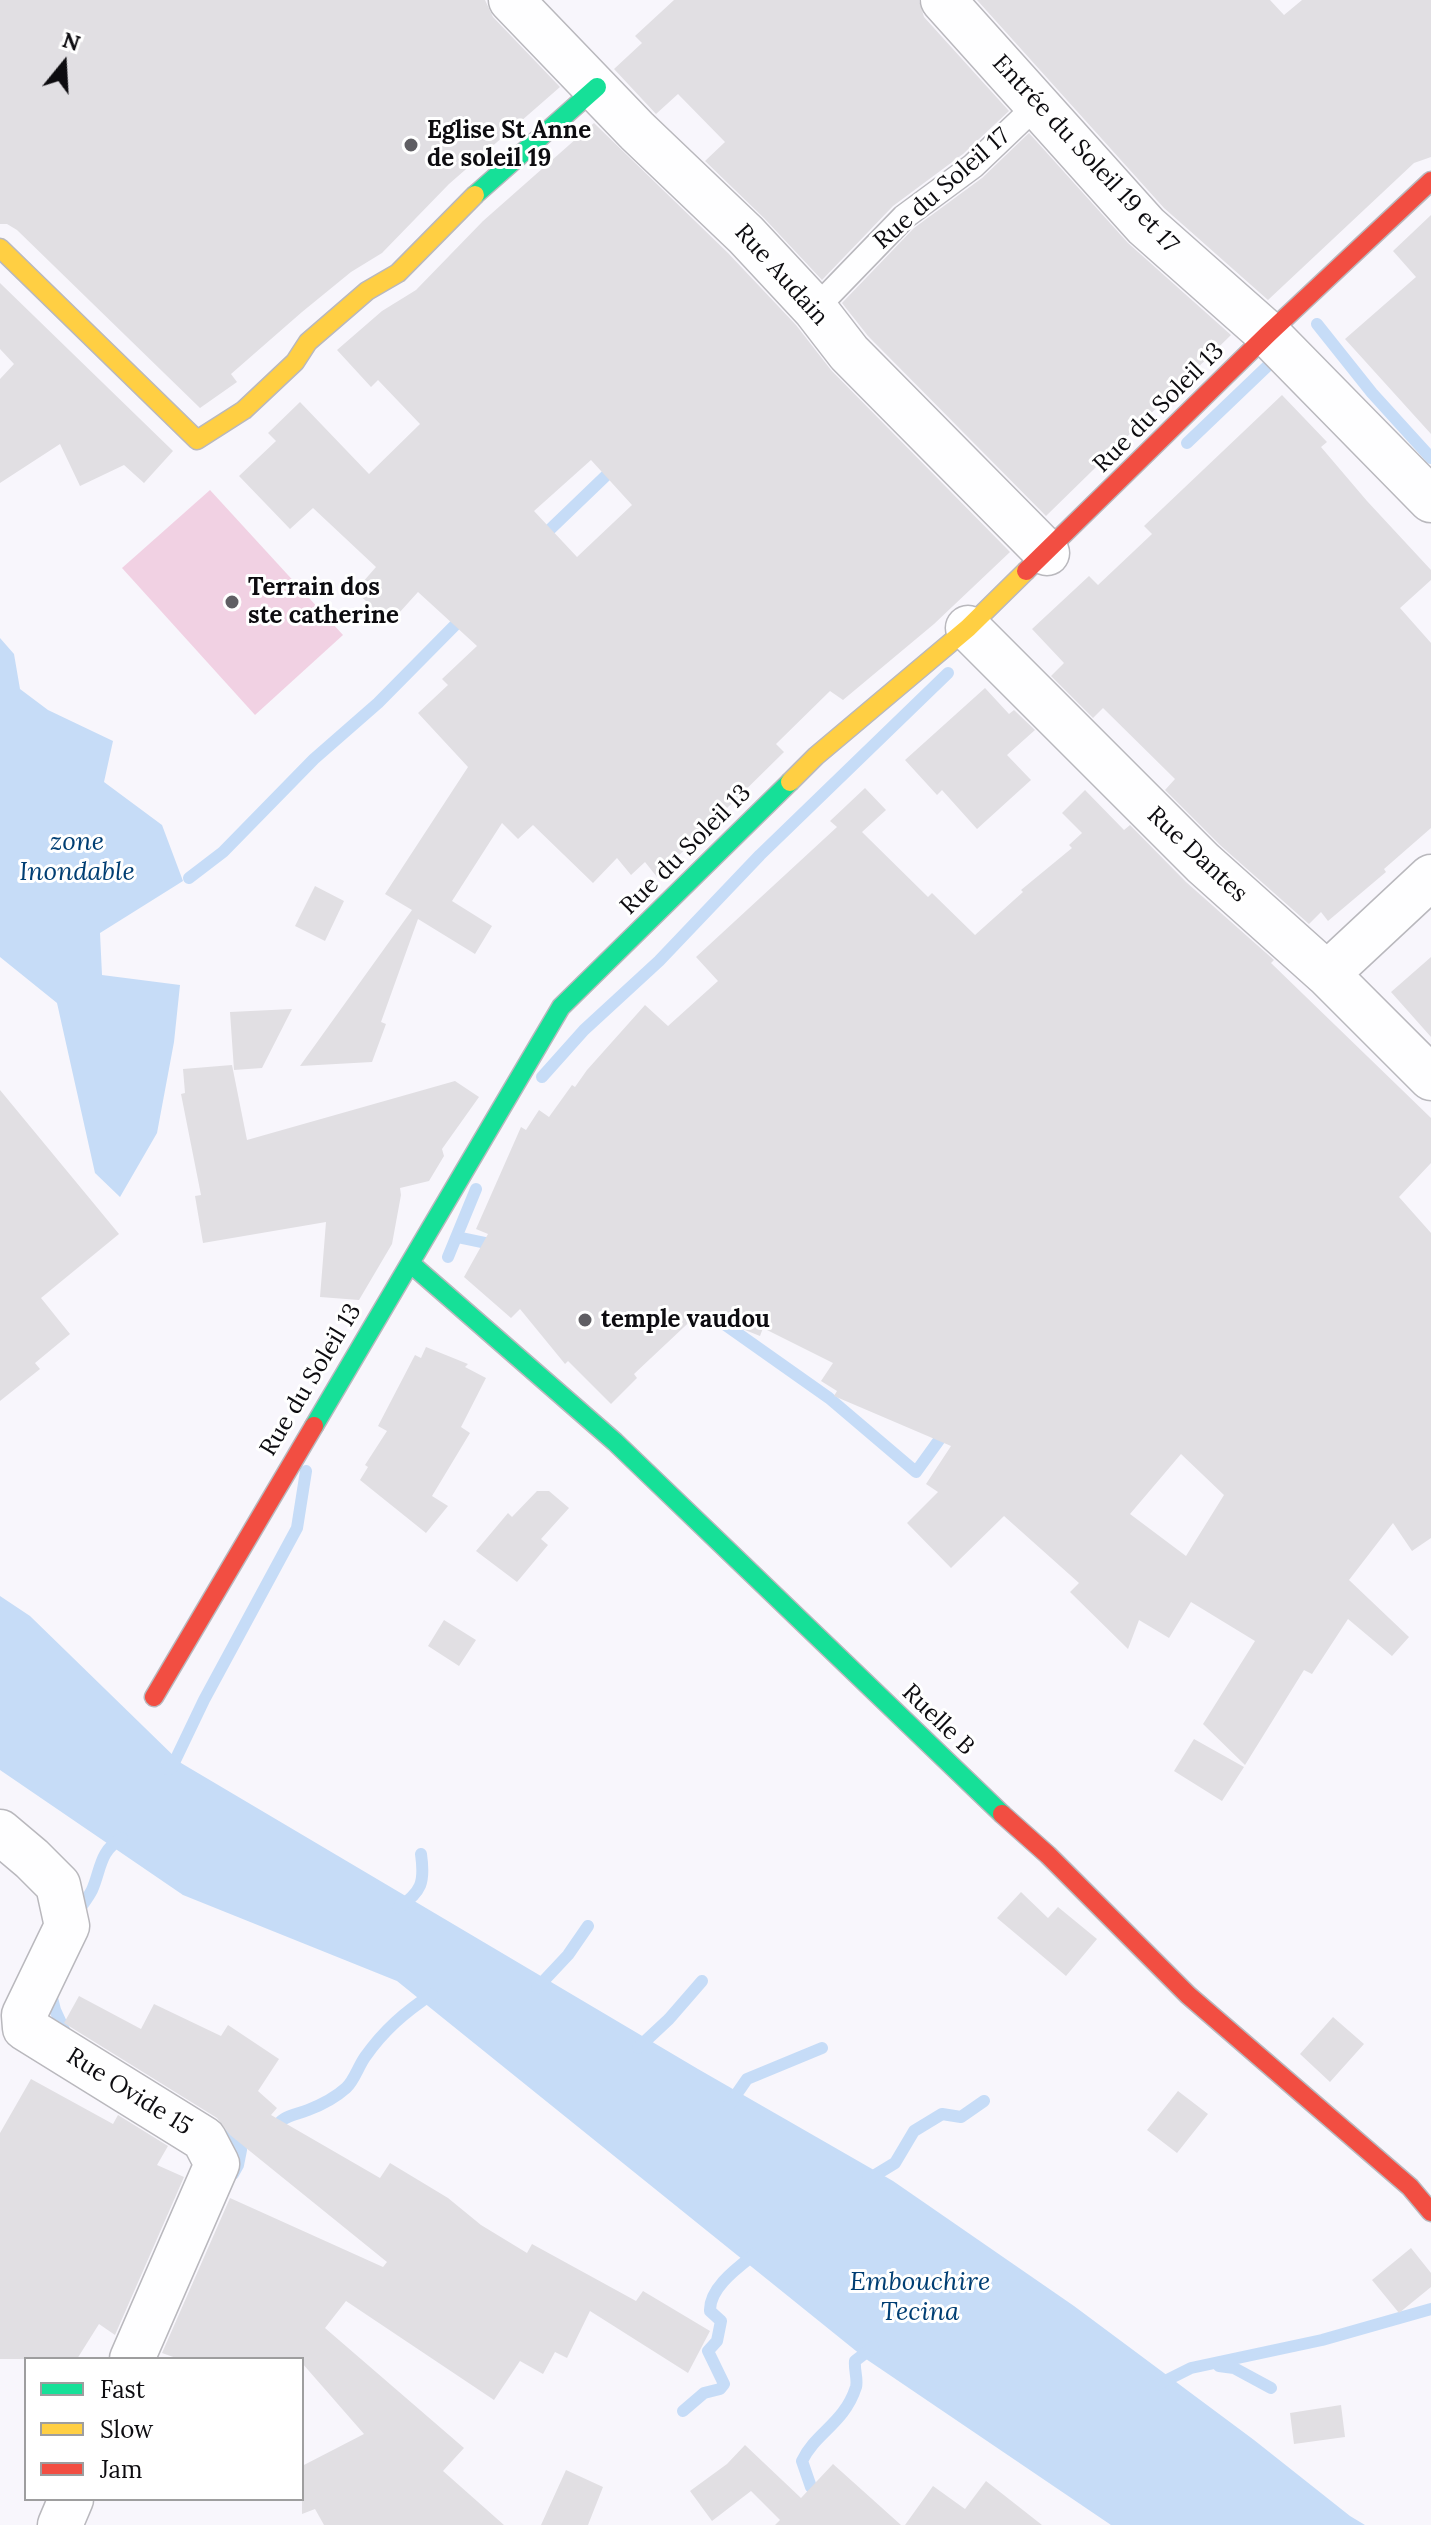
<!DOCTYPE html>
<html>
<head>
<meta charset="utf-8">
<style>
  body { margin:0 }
  #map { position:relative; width:1431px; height:2525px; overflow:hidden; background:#f8f6fc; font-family:Lora,serif }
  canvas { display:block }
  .legend { position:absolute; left:24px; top:2357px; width:280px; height:144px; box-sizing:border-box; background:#fff; border:2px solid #9e9e9f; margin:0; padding:10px 14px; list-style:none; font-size:24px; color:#0d0c10 }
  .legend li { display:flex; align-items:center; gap:16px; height:40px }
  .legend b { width:40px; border:2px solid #9e9e9f }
  .north { position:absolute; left:24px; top:24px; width:80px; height:80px; -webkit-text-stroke:6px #fff; paint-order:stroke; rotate:18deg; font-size:22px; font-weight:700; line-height:32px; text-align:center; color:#0d0c10 }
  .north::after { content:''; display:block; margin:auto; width:28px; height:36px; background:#0d0c10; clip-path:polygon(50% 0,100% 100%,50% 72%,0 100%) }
</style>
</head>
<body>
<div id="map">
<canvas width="1431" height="2525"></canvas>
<ul class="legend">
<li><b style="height:10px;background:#16e098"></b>Fast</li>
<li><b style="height:10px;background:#ffcf43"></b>Slow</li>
<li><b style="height:10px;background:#f24e42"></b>Jam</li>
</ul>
<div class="north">N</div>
</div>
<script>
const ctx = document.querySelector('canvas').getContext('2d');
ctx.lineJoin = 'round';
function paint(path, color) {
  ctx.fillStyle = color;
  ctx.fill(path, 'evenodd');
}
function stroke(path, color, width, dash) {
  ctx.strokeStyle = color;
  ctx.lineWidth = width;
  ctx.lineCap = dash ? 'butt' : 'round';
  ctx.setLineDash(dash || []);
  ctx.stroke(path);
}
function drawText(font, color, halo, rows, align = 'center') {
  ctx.font = font + ' Lora,serif';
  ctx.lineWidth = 6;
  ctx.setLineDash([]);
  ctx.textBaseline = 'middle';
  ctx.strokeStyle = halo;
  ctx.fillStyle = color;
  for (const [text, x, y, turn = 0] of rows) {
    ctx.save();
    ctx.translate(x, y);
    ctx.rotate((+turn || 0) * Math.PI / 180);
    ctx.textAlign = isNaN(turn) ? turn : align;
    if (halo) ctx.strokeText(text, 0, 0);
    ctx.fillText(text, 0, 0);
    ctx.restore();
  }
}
const green = new Path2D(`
  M 210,490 L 343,635 L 255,715 L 122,568 Z`);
const water = new Path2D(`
  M 0,638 L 14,654 L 20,689 L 48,710 L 113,741 L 104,782 L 162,825 L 183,881 L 100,933 L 102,975 L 180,985 L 174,1042 L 157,1133 L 120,1197 L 95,1173 L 57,1003 L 0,957 Z
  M 0,1596 L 30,1616 L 181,1763 L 698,2069 L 893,2181 L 1074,2306 L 1254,2440 L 1350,2516 L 1365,2525 L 1111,2525 L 866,2359 L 397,1981 L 183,1895 L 0,1770 Z`);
const stream = new Path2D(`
  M 1317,324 L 1372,393 L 1431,458
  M 1187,443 L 1278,356
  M 540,539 L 616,466
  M 189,878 L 223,852 L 314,759 L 378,703 L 465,615
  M 542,1077 L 584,1030 L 659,961 L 760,855 L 948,673
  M 457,1237 L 500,1246
  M 448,1257 L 476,1189
  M 703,1309 L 829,1398 L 916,1472 L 947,1429
  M 167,1769 L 171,1769 L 204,1700 L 297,1528 L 306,1471
  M 398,1908 C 422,1892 425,1882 421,1854
  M 77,1913 C 82,1905 88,1898 92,1890 C 101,1870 99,1851 122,1838
  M 537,1988 L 568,1955 L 588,1926
  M 50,1990 L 55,2010 L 67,2036
  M 638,2048 L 669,2019 L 702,1981
  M 729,2105 L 747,2079 L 822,2048
  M 217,2130 L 241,2150 L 238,2165 L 233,2174
  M 273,2131 C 282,2115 293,2116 308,2110 C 321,2105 336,2097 346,2088 C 354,2081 358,2067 365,2057 C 384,2030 405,2012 432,1994
  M 868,2175 L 872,2177 L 895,2163 L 914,2131 L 942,2114 L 961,2117 L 984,2101
  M 1219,2366 L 1234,2368 L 1271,2388
  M 1157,2385 L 1191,2368 L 1322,2340 L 1431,2309
  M 683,2411 L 704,2393 L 720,2389 L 724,2384 L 708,2351 L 717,2341 L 721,2321 L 710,2311 C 709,2287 740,2266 756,2253
  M 822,2499 L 811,2487 L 802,2461 C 816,2432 844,2424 856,2387 C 858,2379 854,2370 855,2361 L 873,2347`);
const building = new Path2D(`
  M 0,0 L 485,0 L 493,17 L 560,87 L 449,184 L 382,253 L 351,272 L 302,312 L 231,374 L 237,382 L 200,408 L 17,230 L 7,224 L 0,224 Z
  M 674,0 L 919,0 L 924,17 L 1009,111 L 963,154 L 893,206 L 822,280 L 764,218 L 705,161 L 725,142 L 678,94 L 656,114 L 614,69 L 642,43 L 635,36 Z
  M 977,0 L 1270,0 L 1284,15 L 1302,0 L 1431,0 L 1431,157 L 1414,163 L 1268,300 L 1164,208 Z
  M 594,123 L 728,253 L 796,325 L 831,370 L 1010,552 L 934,624 L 843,700 L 830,691 L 776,744 L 784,752 L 657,877 L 645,862 L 631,875 L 617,858 L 593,883 L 533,825 L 518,839 L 502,823 L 452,901 L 492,926 L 475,954 L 418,919 L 381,1022 L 386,1024 L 372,1062 L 300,1066 L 412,910 L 385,894 L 468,767 L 418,713 L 448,685 L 442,679 L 477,646 L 418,592 L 390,623 L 355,591 L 376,567 L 313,508 L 290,529 L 239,476 L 276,441 L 268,433 L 300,402 L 369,474 L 420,424 L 378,380 L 371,387 L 337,350 L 382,311 L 416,290 L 483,221 ZM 591,460 L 632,505 L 577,557 L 534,511 Z
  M 1029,133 L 1128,243 L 1231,335 L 1046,516 L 868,336 L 842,303 L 914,228 L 982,178 Z
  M 1431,215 L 1431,434 L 1345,339 L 1416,277 L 1393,251 Z
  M 0,283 L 173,451 L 144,483 L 124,465 L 80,486 L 60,444 L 0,483 L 0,379 L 14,364 L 0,349 Z
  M 1282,395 L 1327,442 L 1321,447 L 1367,501 L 1431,570 L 1431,580 L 1400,608 L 1431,643 L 1431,828 L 1384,869 L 1386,872 L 1328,921 L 1321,912 L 1309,924 L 1220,845 L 1165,790 L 1175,779 L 1103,708 L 1093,718 L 1051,676 L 1064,663 L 1032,629 L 1089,576 L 1098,585 L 1152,534 L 1144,526 Z
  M 985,688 L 1009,714 L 1014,710 L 1035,730 L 1007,755 L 1031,780 L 977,829 L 942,790 L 937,795 L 905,760 Z
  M 865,788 L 886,810 L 862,832 L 928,897 L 932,893 L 975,935 L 1023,892 L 1021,890 L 1072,848 L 1069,845 L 1082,833 L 1062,813 L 1085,790 L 1124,830 L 1130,825 L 1186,882 L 1274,960 L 1271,963 L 1431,1118 L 1431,1163 L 1399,1197 L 1431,1233 L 1431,1538 L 1412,1551 L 1393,1523 L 1349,1580 L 1409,1637 L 1392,1656 L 1348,1619 L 1312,1674 L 1304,1670 L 1245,1765 L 1203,1724 L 1255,1641 L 1191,1602 L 1169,1638 L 1139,1620 L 1128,1649 L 1070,1592 L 1079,1583 L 1004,1516 L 951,1568 L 907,1523 L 938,1492 L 926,1484 L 951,1446 L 834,1396 L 837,1391 L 821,1381 L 833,1363 L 763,1328 L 760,1336 L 700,1312 L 634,1374 L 637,1378 L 611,1404 L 568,1361 L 565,1364 L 520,1309 L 511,1318 L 464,1277 L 488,1234 L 476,1229 L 521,1127 L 526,1130 L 539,1110 L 549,1117 L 572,1085 L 575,1087 L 587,1070 L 645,1005 L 668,1026 L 718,981 L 696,957 L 837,827 L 830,821 ZM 1181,1454 L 1224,1495 L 1186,1556 L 1130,1514 Z
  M 315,886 L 344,901 L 325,941 L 295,926 Z
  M 1431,957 L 1431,1037 L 1391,992 Z
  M 292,1009 L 262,1068 L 234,1070 L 230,1012 Z
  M 232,1065 L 247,1140 L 455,1081 L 479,1097 L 442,1149 L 444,1156 L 429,1181 L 400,1188 L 401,1195 L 392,1244 L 359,1300 L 320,1297 L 326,1222 L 203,1243 L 195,1196 L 201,1195 L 181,1094 L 185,1093 L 183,1069 Z
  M 0,1090 L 119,1234 L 41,1298 L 70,1334 L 35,1363 L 40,1369 L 0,1401 Z
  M 426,1347 L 468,1364 L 465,1367 L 486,1378 L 461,1427 L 470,1433 L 432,1496 L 448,1506 L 426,1533 L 360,1480 L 368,1467 L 365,1465 L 387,1431 L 378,1426 L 415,1355 L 421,1358 Z
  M 537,1491 L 549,1491 L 569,1508 L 541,1539 L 548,1545 L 517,1582 L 476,1551 L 508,1513 L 512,1517 Z
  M 444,1620 L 476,1640 L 459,1666 L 428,1646 Z
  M 1194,1739 L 1244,1767 L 1222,1801 L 1174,1771 Z
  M 1021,1892 L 1048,1918 L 1058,1907 L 1097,1939 L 1066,1976 L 997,1918 Z
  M 79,1996 L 141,2029 L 154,2004 L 221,2036 L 228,2025 L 279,2059 L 258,2091 L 277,2108 L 271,2115 L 380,2178 L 390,2163 L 448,2198 L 481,2225 L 527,2253 L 532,2244 L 636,2301 L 643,2291 L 710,2331 L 688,2373 L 590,2311 L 567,2358 L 555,2352 L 543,2374 L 520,2361 L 494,2400 L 346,2301 L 325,2328 L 464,2448 L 443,2471 L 504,2525 L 324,2525 L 315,2509 L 302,2514 L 302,2466 L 364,2434 L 302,2363 L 302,2359 L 179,2359 L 162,2353 L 230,2198 L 383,2267 L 387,2262 L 230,2135 L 217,2118 L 64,2023 Z
  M 1333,2017 L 1364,2044 L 1330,2082 L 1300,2054 Z
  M 31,2079 L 113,2124 L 118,2115 L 168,2146 L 157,2165 L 184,2177 L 115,2335 L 99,2324 L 77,2359 L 0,2359 L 0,2133 Z
  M 1178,2091 L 1208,2114 L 1177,2153 L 1147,2130 Z
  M 1411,2248 L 1431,2273 L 1431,2287 L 1399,2313 L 1372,2280 Z
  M 1341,2405 L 1345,2437 L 1294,2444 L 1290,2413 Z
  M 745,2445 L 801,2498 L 833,2464 L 901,2525 L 775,2525 L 780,2520 L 751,2491 L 712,2521 L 690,2491 L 727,2464 Z
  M 566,2470 L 603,2487 L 588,2525 L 541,2525 Z
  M 986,2481 L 1042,2525 L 905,2525 L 933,2486 L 965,2509 Z`);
const lane = new Path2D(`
  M 815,309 L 904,217 L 973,166 L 1038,104`);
const street = new Path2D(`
  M 511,0 L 637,131 L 746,235 L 815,309 L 849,353 L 1047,553
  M 943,0 L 1146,226 L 1268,334 L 1431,500
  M 968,628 L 1203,863 L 1327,974 L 1431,1078
  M 1327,974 L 1431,877
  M 0,1832 L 32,1859 L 58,1885 L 67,1926 L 24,2015 L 25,2028 L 204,2139 L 217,2164 L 132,2359
  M 60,2525 L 71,2499`);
const fast = new Path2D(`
  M 475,195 L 597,87
  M 410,1263 L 615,1442 L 1002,1814
  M 314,1426 L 561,1007 L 790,782`);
const slow = new Path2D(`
  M 0,248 L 197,440 L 244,410 L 295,362 L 308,342 L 367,291 L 398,273 L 475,195
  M 790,782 L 816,756 L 968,628 L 1026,571`);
const jam = new Path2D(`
  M 1026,571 L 1268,334 L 1431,181
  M 154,1697 L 314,1426
  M 1002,1814 L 1048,1855 L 1188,1995 L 1410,2187 L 1431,2212`);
const markers = [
  [411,145,8,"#5f5e63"],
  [232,602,8,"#5f5e63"],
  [585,1320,8,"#5f5e63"]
];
const poiNames = [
  ["Eglise St Anne",427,131],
  ["de soleil 19",427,159],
  ["Terrain dos",248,588],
  ["ste catherine",248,616],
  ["temple vaudou",601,1320]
];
const streetNames = [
  ["Entrée du Soleil 19 et 17",1085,154,47],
  ["Rue du Soleil 17",942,189,-41],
  ["Rue Audain",781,275,48],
  ["Rue du Soleil 13",1159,408,-45],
  ["Rue du Soleil 13",686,850,-45],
  ["Rue Dantes",1197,855,43],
  ["Rue du Soleil 13",311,1380,-59],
  ["Ruelle B",938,1720,44],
  ["Rue Ovide 15",129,2092,32]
];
const waterNames = [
  ["zone",77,843],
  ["Inondable",77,873],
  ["Embouchire",920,2283],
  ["Tecina",920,2313]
];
paint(green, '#f1d1e3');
paint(water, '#c6dcf7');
stroke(stream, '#c6dcf7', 12);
paint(building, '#e1dfe3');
stroke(lane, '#b9b8bd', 27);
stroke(street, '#b9b8bd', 47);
stroke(fast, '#b9b8bd', 21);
stroke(slow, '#b9b8bd', 21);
stroke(jam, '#b9b8bd', 21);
stroke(lane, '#fefeff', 24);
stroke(street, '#fefeff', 44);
stroke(fast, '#16e098', 18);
stroke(slow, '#ffcf43', 18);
stroke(jam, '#f24e42', 18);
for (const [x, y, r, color] of markers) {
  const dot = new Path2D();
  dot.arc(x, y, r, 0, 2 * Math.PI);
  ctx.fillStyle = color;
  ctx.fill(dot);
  stroke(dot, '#fff', 3);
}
drawText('bold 24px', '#0d0c10', '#fff', poiNames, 'left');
drawText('24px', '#0d0c10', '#fff', streetNames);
drawText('italic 26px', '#003e73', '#fff', waterNames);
</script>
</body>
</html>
